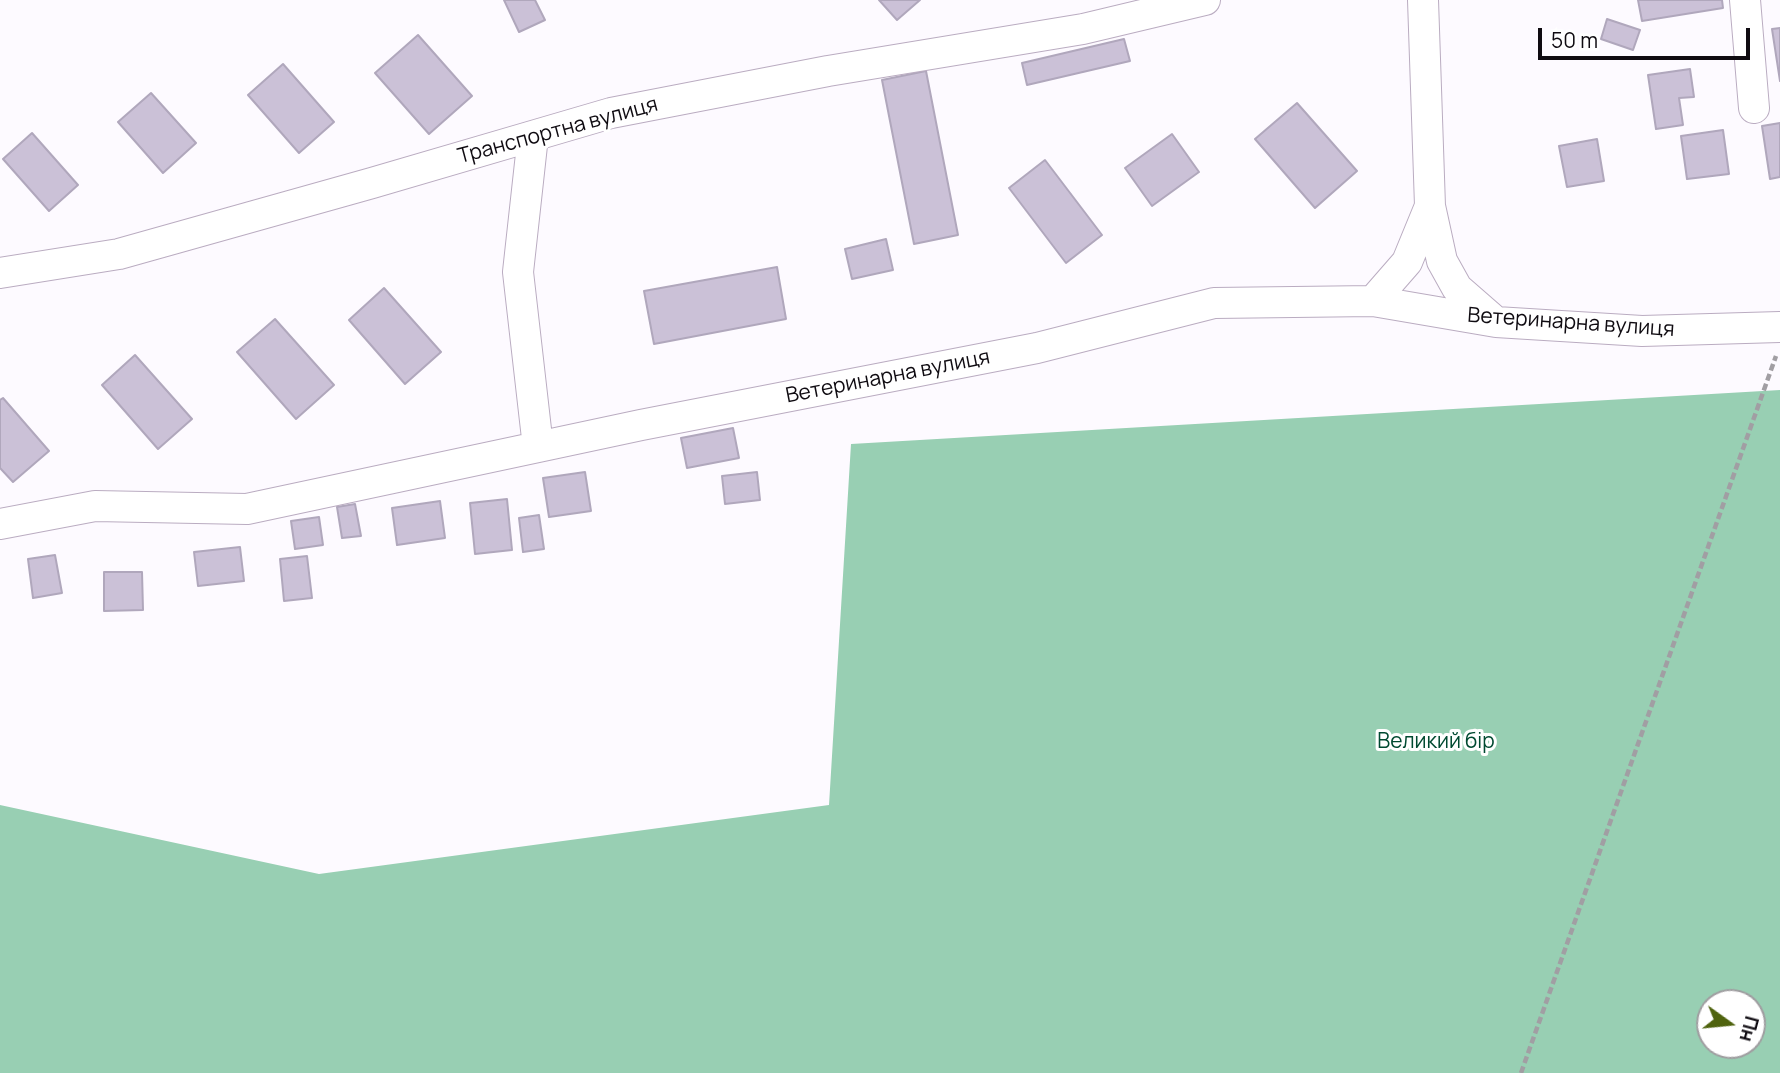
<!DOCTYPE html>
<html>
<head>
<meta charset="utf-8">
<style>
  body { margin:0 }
  #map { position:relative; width:1780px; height:1073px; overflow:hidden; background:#fdfaff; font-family:Manrope,sans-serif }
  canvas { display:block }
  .north { position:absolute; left:1696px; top:989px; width:70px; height:70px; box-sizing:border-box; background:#fff; border:2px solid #9f9da0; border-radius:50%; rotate:105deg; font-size:19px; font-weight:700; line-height:28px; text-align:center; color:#0f0b11 }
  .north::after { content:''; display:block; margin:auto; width:24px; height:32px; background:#4f630e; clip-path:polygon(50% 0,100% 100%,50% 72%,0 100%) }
  .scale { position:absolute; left:1538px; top:28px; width:212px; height:32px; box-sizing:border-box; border:4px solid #0f0b11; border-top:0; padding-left:9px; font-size:21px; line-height:24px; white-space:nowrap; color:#0f0b11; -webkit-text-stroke:5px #fff; paint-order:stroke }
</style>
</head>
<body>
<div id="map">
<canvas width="1780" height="1073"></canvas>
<div class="north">Пн</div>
<div class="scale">50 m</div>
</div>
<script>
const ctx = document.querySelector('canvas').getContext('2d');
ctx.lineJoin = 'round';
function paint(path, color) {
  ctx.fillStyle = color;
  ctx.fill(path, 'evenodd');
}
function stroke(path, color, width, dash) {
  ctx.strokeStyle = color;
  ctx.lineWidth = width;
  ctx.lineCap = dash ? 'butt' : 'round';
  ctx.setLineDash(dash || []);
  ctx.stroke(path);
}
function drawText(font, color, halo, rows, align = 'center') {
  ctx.font = font + ' Manrope,sans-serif';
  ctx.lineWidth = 6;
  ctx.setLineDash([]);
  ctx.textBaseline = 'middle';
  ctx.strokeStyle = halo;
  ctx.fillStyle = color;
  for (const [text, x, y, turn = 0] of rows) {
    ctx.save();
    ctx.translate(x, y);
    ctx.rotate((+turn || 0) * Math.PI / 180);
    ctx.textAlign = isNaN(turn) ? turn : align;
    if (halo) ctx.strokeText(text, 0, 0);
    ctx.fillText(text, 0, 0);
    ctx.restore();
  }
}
const forest = new Path2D(`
  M 1780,390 L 1780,1073 L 0,1073 L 0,805 L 319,874 L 829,805 L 851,444 ZM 1710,1003 L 1752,1003 L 1752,1045 L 1710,1045 Z`);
const building = new Path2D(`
  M 504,0 L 535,0 L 545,20 L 519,32 Z
  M 879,0 L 920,0 L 897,20 Z
  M 1638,0 L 1722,0 L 1723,8 L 1642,21 Z
  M 1607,19 L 1640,30 L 1633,50 L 1601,39 Z
  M 1780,28 L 1780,81 L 1772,29 Z
  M 418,35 L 472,96 L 429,134 L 375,73 Z
  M 1124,39 L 1130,61 L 1027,85 L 1022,63 Z
  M 283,64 L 334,122 L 299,153 L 248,95 Z
  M 1690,69 L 1694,97 L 1679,98 L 1683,125 L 1656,129 L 1648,75 Z
  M 926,71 L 958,235 L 914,244 L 882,80 Z
  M 151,93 L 196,143 L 163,173 L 118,122 Z
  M 1297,103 L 1357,171 L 1315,208 L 1255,139 Z
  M 1780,123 L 1780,177 L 1770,179 L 1762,126 Z
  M 1723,130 L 1729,174 L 1687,179 L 1681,136 Z
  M 32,133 L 78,185 L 49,211 L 3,159 Z
  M 1172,134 L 1199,172 L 1152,206 L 1125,168 Z
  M 1597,139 L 1604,181 L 1567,187 L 1559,146 Z
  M 1045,160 L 1102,235 L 1066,263 L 1009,188 Z
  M 886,239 L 893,270 L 852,279 L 845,249 Z
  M 777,267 L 786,319 L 654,344 L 644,291 Z
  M 384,288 L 441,352 L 405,384 L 349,320 Z
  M 275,319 L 334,385 L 296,419 L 237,352 Z
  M 135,355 L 192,419 L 158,449 L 102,385 Z
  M 3,398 L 49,451 L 13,482 L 0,468 L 0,400 Z
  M 733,428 L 739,458 L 687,468 L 681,438 Z
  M 585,472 L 591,511 L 549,517 L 543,478 Z
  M 757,472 L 760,500 L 725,504 L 722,476 Z
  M 507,499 L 512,550 L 475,554 L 470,503 Z
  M 440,501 L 445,538 L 397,545 L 392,508 Z
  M 355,504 L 361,536 L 342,538 L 337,507 Z
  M 539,515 L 544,549 L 523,552 L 519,518 Z
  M 319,517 L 323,545 L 295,549 L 291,521 Z
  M 240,547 L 244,581 L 198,586 L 194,552 Z
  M 55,555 L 62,593 L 33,598 L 28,559 Z
  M 307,556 L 312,598 L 284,601 L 280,559 Z
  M 104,572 L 142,572 L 143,610 L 104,611 Z`);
const path = new Path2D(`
  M 1521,1073 L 1776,356`);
const minor = new Path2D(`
  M 1745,0 L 1754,108
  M 533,136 L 518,272 L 538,447
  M 1430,206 L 1442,261 L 1457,288 L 1496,322
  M 0,273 L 119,254 L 372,183 L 611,113 L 828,71 L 1083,29 L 1205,0
  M 1373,301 L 1407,262 L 1430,206 L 1423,0
  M 0,524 L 95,506 L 247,509 L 641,425 L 1037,348 L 1214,303 L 1373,301 L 1496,322 L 1642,331 L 1780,327`);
const streetNames = [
  ["Транспортна вулиця",558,131,-15],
  ["Ветеринарна вулиця",1571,323,4],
  ["Ветеринарна вулиця",888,377,-11]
];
const parkNames = [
  ["Великий бір",1436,742]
];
paint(forest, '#98cfb3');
paint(building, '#cbc1d7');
stroke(building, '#b0a7bc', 2);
stroke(minor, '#baacc1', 32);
stroke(path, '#a19ea3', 4.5, [7, 3.5]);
stroke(minor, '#fff', 30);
drawText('21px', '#0f0b11', '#fff', streetNames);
drawText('21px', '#004a31', '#fff', parkNames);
</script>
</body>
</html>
